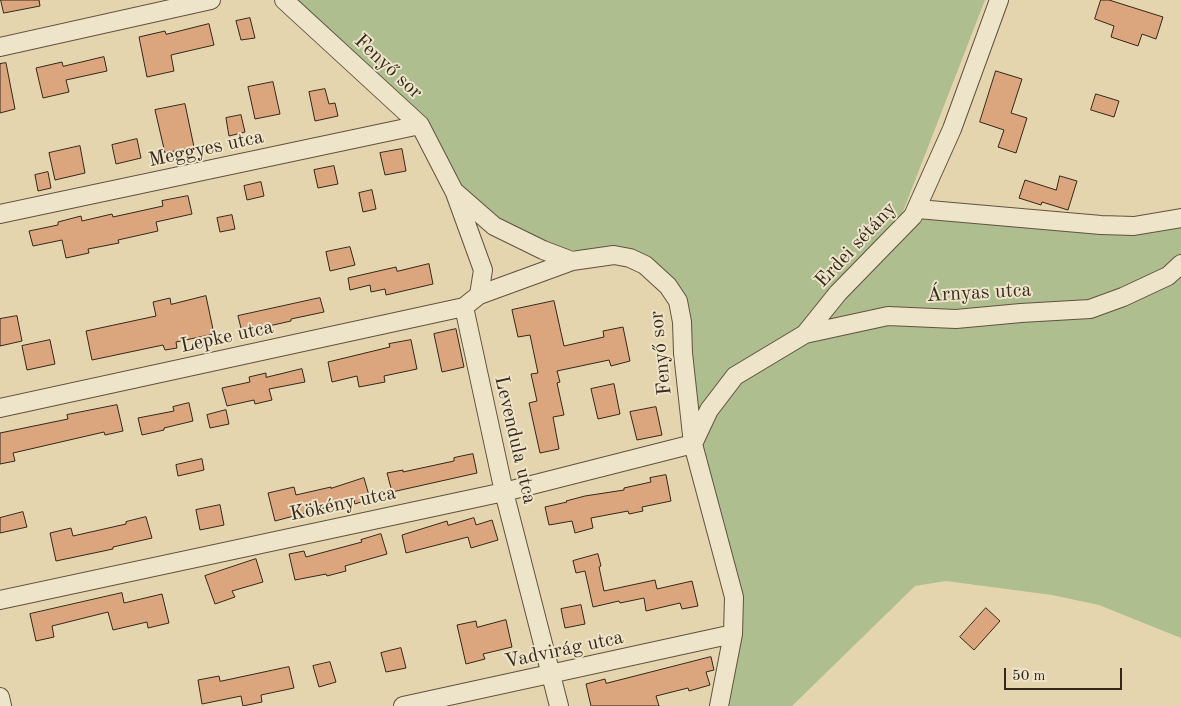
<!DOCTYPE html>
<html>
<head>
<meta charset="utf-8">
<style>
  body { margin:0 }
  #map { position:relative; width:1181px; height:706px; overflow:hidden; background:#e4d5ae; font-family:"Old Standard TT",serif }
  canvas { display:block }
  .scale { position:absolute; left:1004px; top:668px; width:118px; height:22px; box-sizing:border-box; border:2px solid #35271a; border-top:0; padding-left:6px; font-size:15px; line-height:18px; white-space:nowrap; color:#35271a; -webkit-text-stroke:4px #ede4ca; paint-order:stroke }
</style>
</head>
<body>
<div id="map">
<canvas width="1181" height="706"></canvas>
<div class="scale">50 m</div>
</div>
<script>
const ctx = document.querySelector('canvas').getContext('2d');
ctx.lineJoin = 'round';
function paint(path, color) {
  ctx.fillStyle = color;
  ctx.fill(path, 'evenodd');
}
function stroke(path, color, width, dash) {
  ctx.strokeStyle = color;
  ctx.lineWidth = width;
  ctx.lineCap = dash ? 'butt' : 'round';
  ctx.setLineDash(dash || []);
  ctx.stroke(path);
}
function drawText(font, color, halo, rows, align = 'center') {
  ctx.font = font + ' "Old Standard TT",serif';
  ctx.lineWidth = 4;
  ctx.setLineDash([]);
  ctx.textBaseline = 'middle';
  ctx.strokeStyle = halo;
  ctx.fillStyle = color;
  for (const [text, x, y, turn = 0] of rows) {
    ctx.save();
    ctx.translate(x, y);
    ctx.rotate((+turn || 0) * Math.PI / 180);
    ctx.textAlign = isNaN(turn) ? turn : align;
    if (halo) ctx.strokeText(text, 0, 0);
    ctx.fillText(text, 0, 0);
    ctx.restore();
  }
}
const green = new Path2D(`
  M 294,0 L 985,0 L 902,214 L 913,216 L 1181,226 L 1181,638 L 1099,605 L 1052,595 L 946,581 L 915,586 L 792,706 L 727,706 L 741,594 L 727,535 L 689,417 L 675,303 L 649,269 L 614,255 L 540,246 L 505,225 L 464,191 L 443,153 Z`);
const building = new Path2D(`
  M 1,0 L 39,0 L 40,6 L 4,13 Z
  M 1101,0 L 1109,0 L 1163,17 L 1156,39 L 1142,34 L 1138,46 L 1111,37 L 1114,26 L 1095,19 Z
  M 250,18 L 255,38 L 241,40 L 236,21 Z
  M 209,24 L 214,45 L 171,55 L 174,71 L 147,77 L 139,37 L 165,31 L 166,34 Z
  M 104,57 L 107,71 L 66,80 L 69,92 L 43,98 L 36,68 L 62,62 L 63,66 Z
  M 6,63 L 15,109 L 0,113 L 0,64 Z
  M 996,71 L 1022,79 L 1011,113 L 1027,118 L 1016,153 L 998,147 L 1004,130 L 980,122 Z
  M 273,82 L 280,114 L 255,119 L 248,87 Z
  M 325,89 L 329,104 L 335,103 L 338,116 L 315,121 L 309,92 Z
  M 1096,94 L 1119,101 L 1114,117 L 1091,110 Z
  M 185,104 L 194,147 L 165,153 L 155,110 Z
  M 241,115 L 245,132 L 229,136 L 226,118 Z
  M 137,139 L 141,158 L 116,164 L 112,145 Z
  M 80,146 L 85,173 L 55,180 L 49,153 Z
  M 402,149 L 406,171 L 385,175 L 380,153 Z
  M 334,166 L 338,184 L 318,188 L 314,170 Z
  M 48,172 L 51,188 L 38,191 L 35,175 Z
  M 1060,176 L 1077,181 L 1068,210 L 1042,202 L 1041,205 L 1019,198 L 1025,180 L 1056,190 Z
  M 261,182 L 264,196 L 247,200 L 244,186 Z
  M 372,190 L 376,209 L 363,212 L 359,193 Z
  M 188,196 L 192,214 L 156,222 L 158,231 L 118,240 L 119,243 L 88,249 L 89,253 L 66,258 L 62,240 L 33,246 L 29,231 L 58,225 L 58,222 L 81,216 L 82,221 L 112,214 L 113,217 L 163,206 L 162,201 Z
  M 232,215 L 235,229 L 220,232 L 217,218 Z
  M 350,247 L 355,265 L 330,271 L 326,252 Z
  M 429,264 L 433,284 L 386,295 L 385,289 L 371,292 L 370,285 L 350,290 L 348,278 L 396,267 L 397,271 Z
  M 206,296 L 214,334 L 176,342 L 177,348 L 165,350 L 163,345 L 92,360 L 86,331 L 156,316 L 153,302 L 170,298 L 171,304 Z
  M 320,298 L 324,312 L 291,319 L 291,321 L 242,332 L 238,316 Z
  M 554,301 L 564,346 L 604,337 L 603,331 L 623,327 L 630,361 L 611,366 L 609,360 L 557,371 L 560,382 L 557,383 L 564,415 L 553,417 L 559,449 L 540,453 L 529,403 L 537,401 L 531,374 L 538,373 L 530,335 L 518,337 L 512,310 Z
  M 17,316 L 22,341 L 0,346 L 0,319 Z
  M 456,329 L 464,367 L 442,372 L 434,334 Z
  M 50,340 L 55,364 L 27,370 L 22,346 Z
  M 411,340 L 417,369 L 384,376 L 385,382 L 359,387 L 357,376 L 332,382 L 328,362 L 390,347 L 389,344 Z
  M 302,369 L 305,382 L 269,389 L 272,400 L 255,404 L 254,400 L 227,406 L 222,388 L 250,382 L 249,377 L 266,373 L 266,377 Z
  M 614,384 L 620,414 L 598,419 L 591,389 Z
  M 189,403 L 193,421 L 164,428 L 164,430 L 142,435 L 138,418 L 174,411 L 173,407 Z
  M 117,405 L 123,431 L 105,435 L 104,432 L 13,453 L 15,461 L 0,464 L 0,433 L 68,419 L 67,415 Z
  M 656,407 L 662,435 L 637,440 L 630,412 Z
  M 226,410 L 229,424 L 210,428 L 207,415 Z
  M 473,454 L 477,473 L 392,492 L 387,473 L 403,470 L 403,472 L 454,461 L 454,458 Z
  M 202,459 L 204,470 L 178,476 L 176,465 Z
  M 666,475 L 671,501 L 642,507 L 643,511 L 629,514 L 628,511 L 591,518 L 593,528 L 575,533 L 572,521 L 549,525 L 545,507 L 567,502 L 566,501 L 585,496 L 624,490 L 624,488 L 651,482 L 650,478 Z
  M 364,478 L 370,499 L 355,504 L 354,500 L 275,521 L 268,493 L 294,487 L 296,495 L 331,487 L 331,488 Z
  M 220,505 L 224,525 L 200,530 L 196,510 Z
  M 23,512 L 27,527 L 0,533 L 0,518 Z
  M 146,517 L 152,538 L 113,547 L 113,549 L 56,561 L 50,533 L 71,528 L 73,536 L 126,524 L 126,522 Z
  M 474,518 L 476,525 L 492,520 L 498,540 L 471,548 L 468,537 L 406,553 L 402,535 L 447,521 L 448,525 Z
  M 381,534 L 387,554 L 345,566 L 346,571 L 327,576 L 326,574 L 295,580 L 289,554 L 304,551 L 306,557 L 362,542 L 361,540 Z
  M 598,554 L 601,566 L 599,567 L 604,591 L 655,580 L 657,589 L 692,581 L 698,606 L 682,609 L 680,603 L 646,611 L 644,598 L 620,603 L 619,601 L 593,607 L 585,571 L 576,573 L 573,561 Z
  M 256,559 L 263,582 L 232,591 L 235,597 L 215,604 L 205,576 Z
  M 122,593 L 124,603 L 162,594 L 169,623 L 148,628 L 147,622 L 113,630 L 108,612 L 52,626 L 54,637 L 36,641 L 30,614 Z
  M 581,605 L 585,624 L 565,628 L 561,609 Z
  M 986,608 L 1000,621 L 974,650 L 960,637 Z
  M 506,620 L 512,647 L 483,654 L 485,659 L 466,664 L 457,625 L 476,621 L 477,627 Z
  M 401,648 L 406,668 L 386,672 L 381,653 Z
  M 711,657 L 714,670 L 706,672 L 710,685 L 689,691 L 688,688 L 656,696 L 659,706 L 591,706 L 586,684 L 605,679 L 606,683 Z
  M 330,662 L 336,682 L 319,687 L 313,666 Z
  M 289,667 L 294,688 L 261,695 L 262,702 L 243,706 L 241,696 L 202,704 L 198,680 L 219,676 L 220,681 Z`);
const street = new Path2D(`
  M 284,0 L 420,125 L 454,191 L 494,226 L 543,250 L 572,261 L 614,255 L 630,258 L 645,265 L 668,286 L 678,301 L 682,322 L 683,353 L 693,444 L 734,597 L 733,634 L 719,706
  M 0,47 L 211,0
  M 455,193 L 483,270 L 479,295 L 464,307 L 504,492 L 559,706
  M 918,209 L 1101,225 L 1134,226 L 1181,218
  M 0,214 L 420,125
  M 479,295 L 572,261
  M 805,334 L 888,316 L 956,319 L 1021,313 L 1090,309 L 1123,297 L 1168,276 L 1181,264
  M 0,408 L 464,307
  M 0,600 L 504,492 L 693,444 L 709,410 L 735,376 L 805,334 L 838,293 L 913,216 L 952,129 L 999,0
  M 0,697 L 2,706
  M 403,706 L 733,634`);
const streetNames = [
  ["Fenyő sor",388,67,43],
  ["Meggyes utca",206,149,-12],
  ["Erdei sétány",856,245,-47],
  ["Árnyas utca",979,293,-3],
  ["Lepke utca",227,337,-12],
  ["Fenyő sor",661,353,-96],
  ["Levendula utca",515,440,77],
  ["Kökény utca",343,504,-12],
  ["Vadvirág utca",564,650,-12]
];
paint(green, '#aebe8f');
paint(building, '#dba57e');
stroke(building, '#35271a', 1);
stroke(street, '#61523f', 20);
stroke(street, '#ede4ca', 18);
drawText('20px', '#35271a', '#ede4ca', streetNames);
</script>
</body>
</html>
